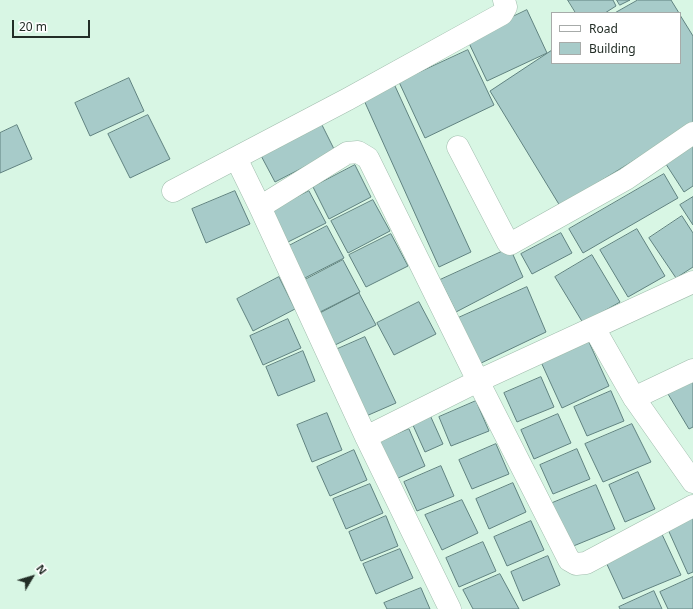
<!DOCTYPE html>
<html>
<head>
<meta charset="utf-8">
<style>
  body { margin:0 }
  #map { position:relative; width:693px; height:609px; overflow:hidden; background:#d8f6e4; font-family:"Noto Sans",sans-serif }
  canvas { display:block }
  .legend { position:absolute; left:551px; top:12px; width:130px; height:52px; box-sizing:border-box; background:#fff; border:1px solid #a7aba9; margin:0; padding:5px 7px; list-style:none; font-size:12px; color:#232e27 }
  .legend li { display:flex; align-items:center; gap:8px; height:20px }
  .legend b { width:20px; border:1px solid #a7aba9 }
  .north { position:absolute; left:12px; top:557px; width:40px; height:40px; -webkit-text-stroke:3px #fff; paint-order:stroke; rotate:52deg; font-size:11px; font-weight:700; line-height:16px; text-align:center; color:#232e27 }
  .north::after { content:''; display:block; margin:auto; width:14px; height:18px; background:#232e27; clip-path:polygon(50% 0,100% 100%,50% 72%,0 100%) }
  .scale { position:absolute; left:12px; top:20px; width:78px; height:18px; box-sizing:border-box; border:2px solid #232e27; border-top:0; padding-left:5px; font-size:12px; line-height:14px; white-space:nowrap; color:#232e27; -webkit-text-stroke:3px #fff; paint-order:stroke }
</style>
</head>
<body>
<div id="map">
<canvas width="693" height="609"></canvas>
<ul class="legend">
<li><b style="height:5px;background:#fff"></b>Road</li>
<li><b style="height:11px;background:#a7cbc9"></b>Building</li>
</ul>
<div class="north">N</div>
<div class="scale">20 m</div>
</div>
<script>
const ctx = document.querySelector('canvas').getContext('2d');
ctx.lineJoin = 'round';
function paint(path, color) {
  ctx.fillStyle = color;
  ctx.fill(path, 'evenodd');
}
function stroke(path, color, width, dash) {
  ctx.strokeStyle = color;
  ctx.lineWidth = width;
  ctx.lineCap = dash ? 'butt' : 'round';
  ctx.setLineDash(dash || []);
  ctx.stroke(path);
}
const building = new Path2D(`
  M 568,0 L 613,0 L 616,6 L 605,13 L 576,13 Z
  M 617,0 L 630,0 L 620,5 Z
  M 638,0 L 671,0 L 679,13 L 615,13 Z
  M 527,10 L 547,53 L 487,81 L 467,39 Z
  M 680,15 L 693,36 L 693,124 L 560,206 L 490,91 L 552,50 L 552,63 L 680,63 Z
  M 468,50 L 494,105 L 425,138 L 399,82 Z
  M 129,78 L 144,111 L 90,136 L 75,103 Z
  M 395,86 L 471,252 L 439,267 L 363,98 Z
  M 148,115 L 170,159 L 130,178 L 108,134 Z
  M 319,119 L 335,151 L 275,182 L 258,150 Z
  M 17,125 L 32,159 L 0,173 L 0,133 Z
  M 693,137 L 693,186 L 684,192 L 662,158 Z
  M 355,165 L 371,197 L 329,219 L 313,187 Z
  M 664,174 L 678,198 L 583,253 L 569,229 Z
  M 235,191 L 250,224 L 206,243 L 192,209 Z
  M 309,191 L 326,223 L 284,244 L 267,213 Z
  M 693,197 L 693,225 L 680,205 Z
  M 373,200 L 390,231 L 348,253 L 331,221 Z
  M 682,216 L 693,233 L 693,267 L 676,278 L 649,238 Z
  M 327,226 L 344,258 L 301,280 L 285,248 Z
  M 637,229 L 665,276 L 628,297 L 600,250 Z
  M 561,233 L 572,253 L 532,274 L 521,254 Z
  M 391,234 L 408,266 L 366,287 L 349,255 Z
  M 510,248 L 523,277 L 456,312 L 440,280 Z
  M 592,255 L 620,302 L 583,323 L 555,277 Z
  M 343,260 L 360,292 L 318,313 L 301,282 Z
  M 279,277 L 295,309 L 253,331 L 237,299 Z
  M 527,287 L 546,332 L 477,365 L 456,319 Z
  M 359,293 L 376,325 L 333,346 L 317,315 Z
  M 419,302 L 436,334 L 394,355 L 377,323 Z
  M 288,319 L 301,348 L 263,365 L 250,336 Z
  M 365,337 L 396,403 L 364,417 L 333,351 Z
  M 588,340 L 609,386 L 562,408 L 541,362 Z
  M 303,351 L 315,381 L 278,396 L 266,367 Z
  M 541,377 L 554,407 L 517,422 L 504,393 Z
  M 693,379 L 693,427 L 689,429 L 668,394 Z
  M 611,391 L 624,421 L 587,436 L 574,407 Z
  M 476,401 L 489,431 L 451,446 L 439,417 Z
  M 327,413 L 342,450 L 312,462 L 297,425 Z
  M 558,414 L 571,443 L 534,459 L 521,430 Z
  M 430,415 L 443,444 L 425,452 L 412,423 Z
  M 632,424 L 651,462 L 603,482 L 585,444 Z
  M 409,429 L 425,466 L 396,479 L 379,442 Z
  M 496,444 L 509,474 L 472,489 L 459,460 Z
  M 577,449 L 590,479 L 553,494 L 540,465 Z
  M 354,450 L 367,480 L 330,496 L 317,467 Z
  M 441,466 L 454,496 L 417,511 L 404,482 Z
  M 638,472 L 655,509 L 625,522 L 609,485 Z
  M 513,483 L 526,512 L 489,529 L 476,499 Z
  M 370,484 L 383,513 L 346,529 L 333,499 Z
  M 596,485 L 615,529 L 571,547 L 550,504 Z
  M 462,500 L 478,533 L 442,550 L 425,515 Z
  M 693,513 L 693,572 L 688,574 L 666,525 Z
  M 386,516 L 398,546 L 361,561 L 349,532 Z
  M 531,521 L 544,550 L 507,566 L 494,537 Z
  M 660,530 L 681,575 L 623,599 L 605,560 Z
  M 483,542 L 496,571 L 459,587 L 446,558 Z
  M 400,549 L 413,578 L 376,594 L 363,564 Z
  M 548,556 L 560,585 L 523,601 L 511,572 Z
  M 500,574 L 519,609 L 473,609 L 463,590 Z
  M 693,577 L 693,609 L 668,609 L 660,592 Z
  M 421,588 L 430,609 L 387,609 L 384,603 Z
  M 654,591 L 662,609 L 620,609 L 619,607 Z`);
const street = new Path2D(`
  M 458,147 L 508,243 L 510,244 L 626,179 L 693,133
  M 236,158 L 260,207 L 347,153 L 358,152 L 368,158 L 478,381 L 569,560 L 576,564 L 586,563 L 693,506
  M 173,191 L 348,99 L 502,14 L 506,7 L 504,0
  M 260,207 L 366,437 L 450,609
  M 594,328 L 634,398 L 693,482
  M 634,398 L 693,370
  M 366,437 L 478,381 L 693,282`);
paint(building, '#a7cbc9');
stroke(building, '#608280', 1);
stroke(street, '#a1bdad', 23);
stroke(street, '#fff', 22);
</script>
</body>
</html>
